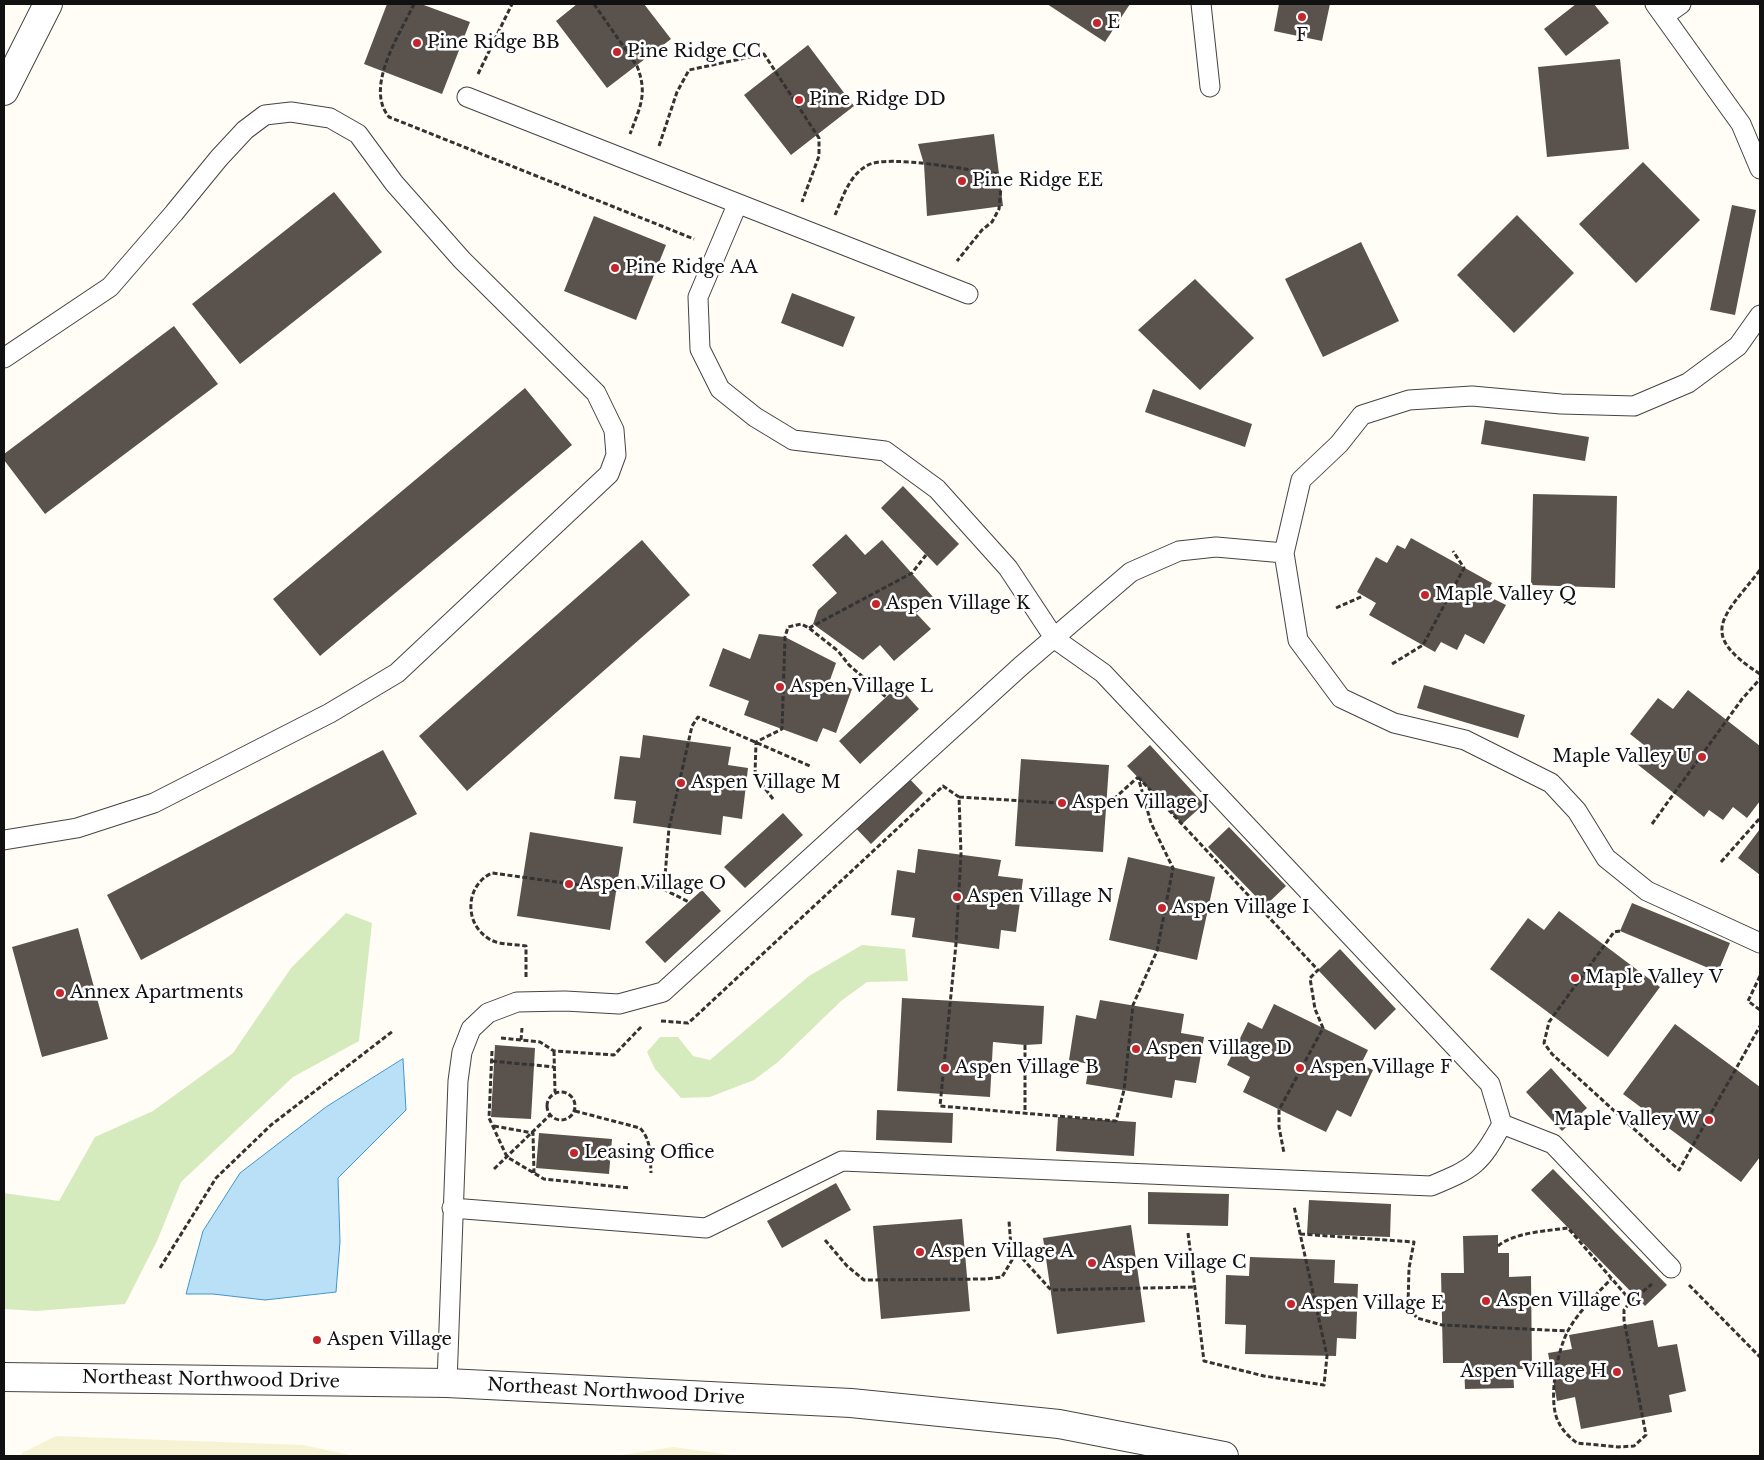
<!DOCTYPE html>
<html>
<head>
<meta charset="utf-8">
<style>
  body { margin:0 }
  #map { position:relative; width:1764px; height:1460px; overflow:hidden; background:#fffdf5; font-family:"Libre Baskerville",serif }
  canvas { display:block }
  .frame { position:absolute; inset:0; border:5px solid #111; pointer-events:none }
</style>
</head>
<body>
<div id="map">
<canvas width="1764" height="1460"></canvas>
<div class="frame"></div>
</div>
<script>
const ctx = document.querySelector('canvas').getContext('2d');
ctx.lineJoin = 'round';
function paint(path, color) {
  ctx.fillStyle = color;
  ctx.fill(path, 'evenodd');
}
function stroke(path, color, width, dash) {
  ctx.strokeStyle = color;
  ctx.lineWidth = width;
  ctx.lineCap = dash ? 'butt' : 'round';
  ctx.setLineDash(dash || []);
  ctx.stroke(path);
}
function drawText(font, color, halo, rows, align = 'center') {
  ctx.font = font + ' "Libre Baskerville",serif';
  ctx.lineWidth = 5;
  ctx.setLineDash([]);
  ctx.textBaseline = 'middle';
  ctx.strokeStyle = halo;
  ctx.fillStyle = color;
  for (const [text, x, y, turn = 0] of rows) {
    ctx.save();
    ctx.translate(x, y);
    ctx.rotate((+turn || 0) * Math.PI / 180);
    ctx.textAlign = isNaN(turn) ? turn : align;
    if (halo) ctx.strokeText(text, 0, 0);
    ctx.fillText(text, 0, 0);
    ctx.restore();
  }
}
const farmland = new Path2D(`
  M 56,1436 L 303,1445 L 355,1456 L 21,1456 L 22,1453 Z
  M 673,1447 L 739,1456 L 616,1456 Z`);
const green = new Path2D(`
  M 346,913 L 372,923 L 359,1041 L 293,1077 L 181,1182 L 157,1241 L 125,1304 L 36,1311 L 4,1309 L 4,1193 L 59,1201 L 95,1137 L 153,1111 L 233,1053 L 291,968 Z
  M 862,945 L 905,949 L 908,981 L 867,982 L 841,1001 L 778,1062 L 754,1080 L 710,1097 L 681,1098 L 655,1069 L 647,1052 L 660,1037 L 678,1037 L 693,1056 L 710,1060 L 809,976 Z`);
const water = new Path2D(`
  M 403,1059 L 406,1110 L 338,1178 L 340,1242 L 336,1292 L 265,1300 L 213,1294 L 186,1294 L 203,1231 L 240,1173 L 326,1107 Z`);
const building = new Path2D(`
  M 387,4 L 421,4 L 470,22 L 442,94 L 364,64 Z
  M 577,4 L 644,4 L 671,39 L 607,88 L 556,21 Z
  M 1047,4 L 1130,4 L 1105,42 Z
  M 1279,4 L 1330,4 L 1322,41 L 1274,31 Z
  M 1576,4 L 1594,4 L 1609,23 L 1566,56 L 1544,29 Z
  M 808,45 L 854,106 L 791,155 L 744,95 Z
  M 1620,59 L 1629,149 L 1547,157 L 1538,67 Z
  M 994,134 L 1003,206 L 927,216 L 924,164 L 918,144 Z
  M 1643,162 L 1700,220 L 1636,283 L 1579,224 Z
  M 334,192 L 382,252 L 240,364 L 192,304 Z
  M 1732,205 L 1756,210 L 1735,315 L 1710,310 Z
  M 1517,215 L 1574,273 L 1514,333 L 1457,275 Z
  M 594,216 L 666,245 L 636,320 L 564,291 Z
  M 1361,242 L 1399,321 L 1323,357 L 1285,279 Z
  M 1195,279 L 1254,338 L 1200,390 L 1138,330 Z
  M 792,293 L 855,317 L 843,347 L 781,323 Z
  M 174,326 L 218,384 L 45,514 L 4,460 L 4,454 Z
  M 525,388 L 572,445 L 320,656 L 273,599 Z
  M 1153,389 L 1252,424 L 1245,447 L 1145,412 Z
  M 1485,420 L 1589,437 L 1585,461 L 1481,444 Z
  M 903,486 L 959,544 L 937,566 L 881,508 Z
  M 1533,494 L 1617,496 L 1615,588 L 1531,585 Z
  M 846,534 L 865,555 L 882,540 L 934,598 L 916,613 L 931,629 L 894,661 L 880,645 L 863,660 L 813,624 L 818,610 L 837,593 L 812,565 Z
  M 1411,538 L 1492,583 L 1486,595 L 1506,605 L 1484,644 L 1465,634 L 1457,650 L 1441,642 L 1435,652 L 1369,615 L 1376,603 L 1357,592 L 1376,557 L 1387,563 L 1397,545 L 1405,549 Z
  M 642,540 L 690,595 L 467,791 L 419,736 Z
  M 759,634 L 785,637 L 836,663 L 830,680 L 852,689 L 836,733 L 823,728 L 817,742 L 744,715 L 749,701 L 709,686 L 723,648 L 750,659 Z
  M 1424,685 L 1525,715 L 1518,738 L 1417,708 Z
  M 898,686 L 919,709 L 860,764 L 839,741 Z
  M 1688,690 L 1760,746 L 1760,801 L 1747,818 L 1733,807 L 1723,820 L 1709,810 L 1704,817 L 1637,764 L 1649,749 L 1630,734 L 1658,698 L 1673,709 Z
  M 643,735 L 731,747 L 728,765 L 748,768 L 742,819 L 723,816 L 721,835 L 633,823 L 636,801 L 614,799 L 620,756 L 640,758 Z
  M 1150,745 L 1204,804 L 1182,824 L 1127,766 Z
  M 383,750 L 417,814 L 141,960 L 107,895 Z
  M 1021,759 L 1109,765 L 1103,852 L 1015,846 Z
  M 905,774 L 923,793 L 871,844 L 853,825 Z
  M 783,813 L 803,835 L 745,888 L 724,867 Z
  M 1229,827 L 1286,886 L 1265,906 L 1208,847 Z
  M 1760,829 L 1760,875 L 1738,858 Z
  M 530,832 L 623,847 L 610,930 L 517,916 Z
  M 918,849 L 1001,860 L 998,876 L 1023,879 L 1016,932 L 1001,930 L 999,949 L 912,937 L 915,918 L 891,915 L 897,870 L 915,873 Z
  M 1128,857 L 1215,877 L 1197,960 L 1109,940 Z
  M 702,890 L 721,911 L 665,963 L 645,942 Z
  M 1632,903 L 1730,943 L 1718,972 L 1620,931 Z
  M 1559,911 L 1660,987 L 1608,1057 L 1490,969 L 1528,918 L 1544,930 Z
  M 78,928 L 108,1039 L 42,1057 L 12,947 Z
  M 1340,949 L 1396,1009 L 1375,1030 L 1318,970 Z
  M 902,998 L 1044,1006 L 1042,1044 L 1025,1045 L 993,1042 L 990,1097 L 897,1091 Z
  M 1100,1000 L 1184,1014 L 1181,1033 L 1204,1037 L 1196,1083 L 1175,1080 L 1172,1098 L 1086,1084 L 1089,1064 L 1069,1060 L 1076,1015 L 1096,1019 Z
  M 1274,1004 L 1368,1050 L 1361,1064 L 1373,1070 L 1351,1117 L 1337,1110 L 1326,1132 L 1243,1092 L 1250,1077 L 1227,1065 L 1248,1022 L 1262,1029 Z
  M 1675,1024 L 1760,1087 L 1760,1157 L 1741,1182 L 1623,1094 Z
  M 495,1045 L 535,1048 L 531,1119 L 491,1117 Z
  M 1551,1068 L 1587,1108 L 1562,1131 L 1526,1092 Z
  M 877,1110 L 953,1113 L 952,1143 L 876,1140 Z
  M 1058,1117 L 1136,1122 L 1134,1156 L 1056,1151 Z
  M 539,1133 L 612,1139 L 609,1174 L 536,1168 Z
  M 1553,1169 L 1667,1285 L 1645,1306 L 1531,1190 Z
  M 836,1183 L 851,1210 L 782,1248 L 767,1221 Z
  M 1148,1192 L 1229,1194 L 1228,1226 L 1148,1224 Z
  M 1309,1200 L 1391,1204 L 1390,1237 L 1307,1234 Z
  M 962,1219 L 970,1311 L 881,1319 L 873,1226 Z
  M 1131,1225 L 1145,1322 L 1057,1334 L 1043,1238 Z
  M 1498,1235 L 1498,1253 L 1509,1253 L 1509,1277 L 1531,1276 L 1532,1369 L 1513,1369 L 1514,1388 L 1465,1389 L 1464,1363 L 1443,1363 L 1441,1273 L 1464,1273 L 1463,1236 Z
  M 1250,1257 L 1335,1260 L 1334,1283 L 1358,1284 L 1356,1339 L 1337,1338 L 1336,1356 L 1245,1354 L 1246,1325 L 1225,1324 L 1226,1275 L 1249,1276 Z
  M 1653,1320 L 1658,1347 L 1677,1344 L 1686,1391 L 1669,1395 L 1672,1412 L 1581,1429 L 1575,1397 L 1557,1401 L 1548,1353 L 1572,1349 L 1569,1335 Z`);
const path = new Path2D(`
  M 414,4 C 400,34 364,87 389,117 L 694,239
  M 594,4 L 637,66 C 648,94 640,107 630,134
  M 478,74 L 512,4
  M 659,146 L 677,92 L 689,70 L 764,54 L 819,138 L 819,156 L 802,202
  M 835,215 C 843,197 849,175 868,165 C 889,154 973,171 999,174 L 1001,187 L 999,209 L 992,222 L 982,230 L 957,261
  M 1760,570 C 1723,618 1697,633 1760,674
  M 1336,608 L 1363,596
  M 809,628 L 912,573 L 926,555
  M 1392,664 L 1423,645 L 1464,568 L 1453,551
  M 1138,777 L 1318,970 L 1310,978 L 1315,1009 L 1323,1028 L 1279,1110 L 1279,1127 L 1284,1153
  M 959,797 L 1106,806 L 1138,777
  M 773,799 L 755,775 L 756,742 L 782,729 L 785,637 L 788,627 L 801,624 L 809,628 L 838,651 L 849,665 L 886,697
  M 1652,824 L 1742,699 L 1760,679
  M 1721,862 L 1760,818
  M 664,888 L 669,828 L 692,726 L 698,717 L 812,767
  M 1620,931 L 1614,932 L 1549,1022 L 1544,1043 L 1552,1054 L 1679,1170 L 1760,1026
  M 1760,976 L 1748,1001 L 1760,1010
  M 526,977 L 526,946 C 516,944 500,945 491,940 C 463,925 465,885 492,873 L 616,890 L 657,886 L 689,902
  M 661,1021 L 688,1023 L 696,1016 L 943,786 L 959,797 L 961,854 L 956,944 L 940,1106 L 1116,1121 L 1124,1090 L 1133,1005 L 1157,951 L 1173,868 L 1151,823 L 1138,777
  M 501,1038 L 540,1042 L 554,1051 L 614,1055 L 642,1026
  M 521,1040 L 522,1028
  M 1025,1045 L 1025,1114
  M 492,1051 L 489,1118 L 507,1157 L 544,1179 L 630,1188
  M 554,1051 L 555,1092
  M 492,1061 L 554,1067
  M547 1106a14 14 0 1 1 28 0a14 14 0 1 1-28 0Z
  M 575,1111 L 640,1128 C 652,1141 650,1157 651,1173
  M 494,1126 L 533,1133 L 534,1173
  M 494,1169 L 550,1115
  M 1188,1233 L 1204,1361 L 1264,1376 L 1324,1385 L 1327,1356 L 1294,1206
  M 1300,1234 L 1414,1242 L 1409,1268 L 1408,1306 L 1417,1318 L 1442,1325 L 1568,1331
  M 825,1240 L 847,1266 L 864,1280 L 986,1279 L 1002,1277 L 1012,1260 L 1009,1221
  M 1498,1246 C 1515,1232 1547,1231 1568,1228 L 1631,1301 L 1624,1310 L 1624,1320 L 1646,1435 L 1634,1446 L 1618,1447 L 1577,1443 C 1570,1438 1563,1431 1559,1423 C 1547,1403 1557,1349 1569,1329 C 1580,1310 1596,1295 1611,1279
  M 1012,1247 L 1051,1290 L 1196,1287
  M 160,1268 L 216,1178 L 271,1125 L 393,1031
  M 1689,1285 L 1760,1357
  M 1631,1301 L 1652,1284`);
const service = new Path2D(`
  M 1201,4 L 1210,87
  M 1655,4 L 1741,124 L 1760,169
  M 1664,16 L 1681,4
  M 467,97 L 968,294
  M 737,205 L 698,297 L 700,349 L 720,389 L 755,417 L 793,440 L 885,451 L 937,489 L 1008,568 L 1055,639 L 1103,673 L 1490,1084 L 1502,1124 L 1553,1144 L 1671,1268
  M 1760,315 L 1738,346 L 1688,383 L 1634,406 L 1561,404 L 1472,396 L 1409,400 L 1362,415 L 1339,444 L 1301,480 L 1284,553 L 1298,640 L 1341,698 L 1394,723 L 1465,740 L 1551,783 L 1577,811 L 1606,858 L 1647,891 L 1760,943
  M 4,358 L 110,287 L 174,213 L 219,158 L 245,130 L 265,115 L 291,112 L 330,118 L 358,134 L 394,183 L 462,260 L 596,393 L 614,430 L 616,455 L 609,474 L 397,673 L 330,713 L 154,803 L 77,828 L 4,840
  M 452,1208 L 706,1228 L 842,1161 L 1431,1186 C 1474,1168 1480,1165 1502,1124
  M 447,1383 L 458,1081 L 462,1052 L 471,1029 L 488,1013 L 517,1002 L 565,1001 L 619,1004 L 663,992 L 1021,666 L 1131,572 L 1179,551 L 1216,547 L 1284,553`);
const minor = new Path2D(`
  M 4,91 L 48,4
  M 4,1377 L 447,1383 L 851,1403 L 1059,1424 L 1224,1456`);
const markers = [
  [1302,17,5,"#c4262e"],
  [1097,23,5,"#c4262e"],
  [417,43,5,"#c4262e"],
  [617,52,5,"#c4262e"],
  [799,100,5,"#c4262e"],
  [962,181,5,"#c4262e"],
  [615,268,5,"#c4262e"],
  [1425,595,5,"#c4262e"],
  [876,604,5,"#c4262e"],
  [780,687,5,"#c4262e"],
  [1702,757,5,"#c4262e"],
  [681,783,5,"#c4262e"],
  [1062,803,5,"#c4262e"],
  [569,884,5,"#c4262e"],
  [957,897,5,"#c4262e"],
  [1162,908,5,"#c4262e"],
  [1575,978,5,"#c4262e"],
  [60,993,5,"#c4262e"],
  [1136,1049,5,"#c4262e"],
  [945,1068,5,"#c4262e"],
  [1300,1068,5,"#c4262e"],
  [1709,1120,5,"#c4262e"],
  [574,1153,5,"#c4262e"],
  [920,1252,5,"#c4262e"],
  [1092,1263,5,"#c4262e"],
  [1486,1301,5,"#c4262e"],
  [1291,1304,5,"#c4262e"],
  [317,1340,5,"#c4262e"],
  [1617,1372,5,"#c4262e"]
];
const poiNames = [
  ["E",1107,23],
  ["F",1302,36,"center"],
  ["Pine Ridge BB",427,43],
  ["Pine Ridge CC",627,52],
  ["Pine Ridge DD",809,100],
  ["Pine Ridge EE",972,181],
  ["Pine Ridge AA",625,268],
  ["Maple Valley Q",1435,595],
  ["Aspen Village K",886,604],
  ["Aspen Village L",790,687],
  ["Maple Valley U",1692,757,"right"],
  ["Aspen Village M",691,783],
  ["Aspen Village J",1072,803],
  ["Aspen Village O",579,884],
  ["Aspen Village N",967,897],
  ["Aspen Village I",1172,908],
  ["Maple Valley V",1585,978],
  ["Annex Apartments",70,993],
  ["Aspen Village D",1146,1049],
  ["Aspen Village B",955,1068],
  ["Aspen Village F",1310,1068],
  ["Maple Valley W",1699,1120,"right"],
  ["Leasing Office",584,1153],
  ["Aspen Village A",930,1252],
  ["Aspen Village C",1102,1263],
  ["Aspen Village G",1496,1301],
  ["Aspen Village E",1301,1304],
  ["Aspen Village",327,1340],
  ["Aspen Village H",1607,1372,"right"]
];
const streetNames = [
  ["Northeast Northwood Drive",211,1380,1],
  ["Northeast Northwood Drive",616,1392,3]
];
paint(farmland, '#f6f3d4');
paint(green, '#d5ebbd');
paint(water, '#b9e0f7');
stroke(water, '#3f96cf', 1);
paint(building, '#5a524d');
stroke(service, '#444', 21);
stroke(minor, '#444', 30);
stroke(path, '#333', 3, [5, 2.5]);
stroke(service, '#fff', 19);
stroke(minor, '#fff', 28);
for (const [x, y, r, color] of markers) {
  const dot = new Path2D();
  dot.arc(x, y, r, 0, 2 * Math.PI);
  ctx.fillStyle = color;
  ctx.fill(dot);
  stroke(dot, '#fff', 2);
}
drawText('18px', '#111', '#fff', poiNames, 'left');
drawText('18px', '#111', '#fff', streetNames);
</script>
</body>
</html>
